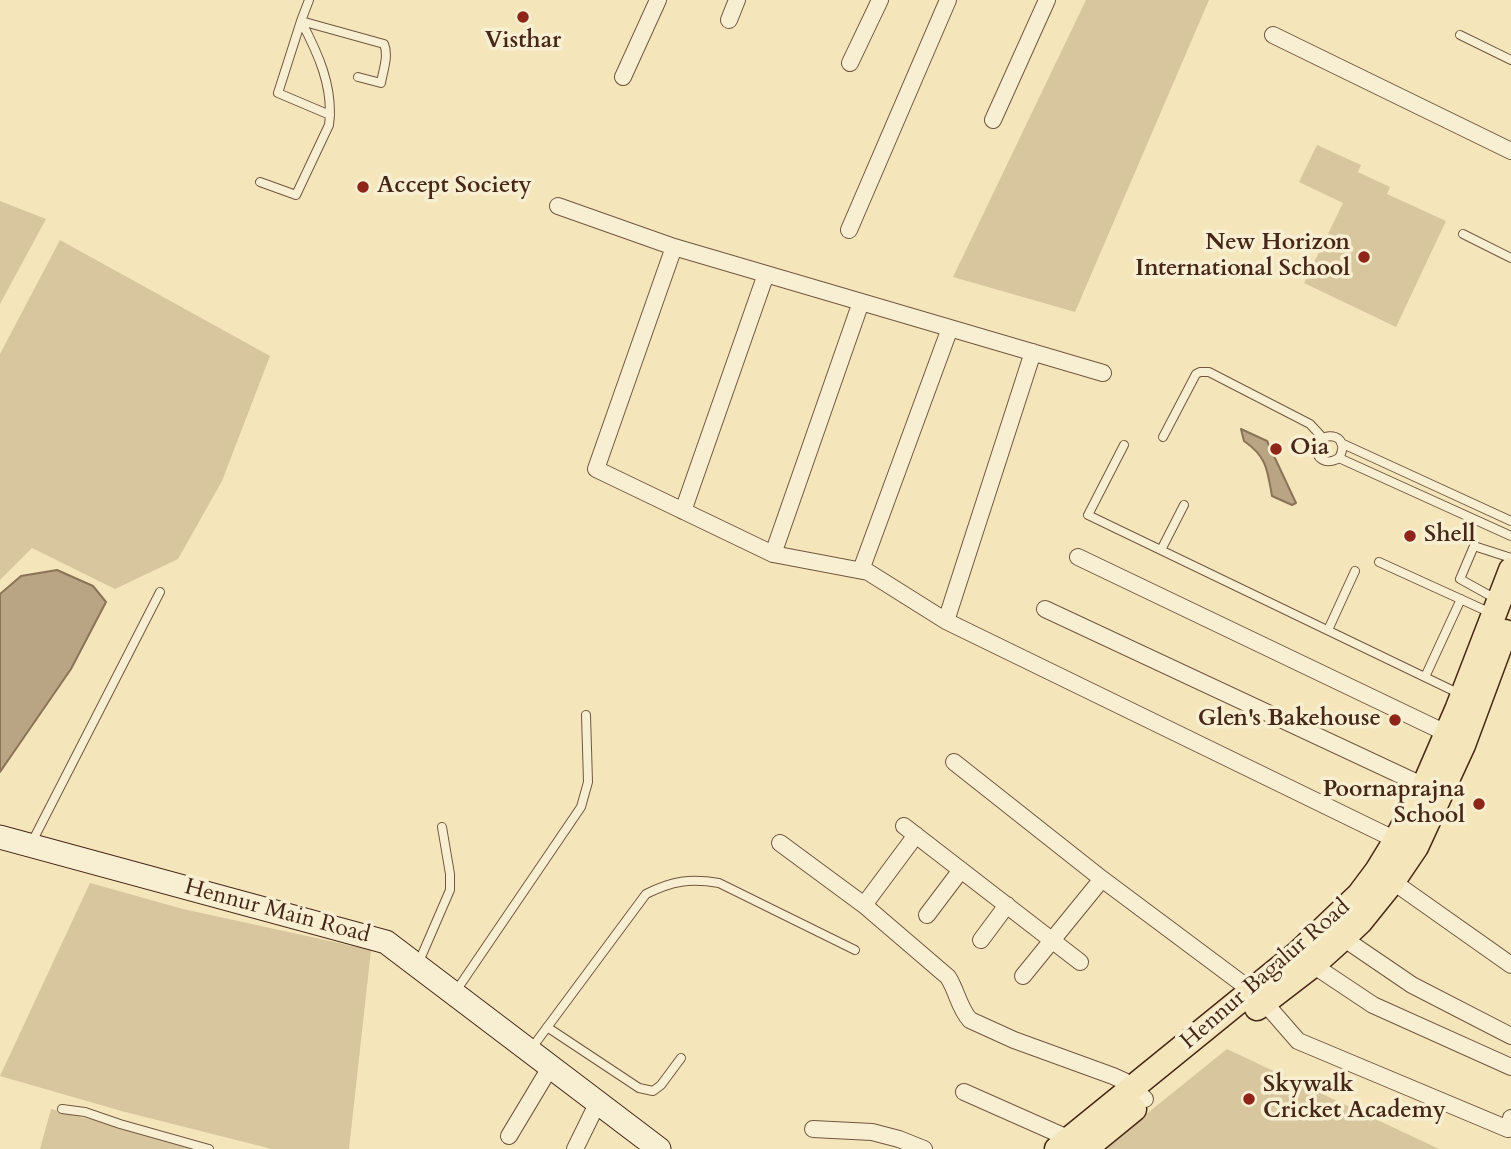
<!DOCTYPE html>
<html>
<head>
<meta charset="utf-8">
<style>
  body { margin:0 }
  canvas { display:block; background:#f4e6ba }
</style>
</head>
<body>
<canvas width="1511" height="1149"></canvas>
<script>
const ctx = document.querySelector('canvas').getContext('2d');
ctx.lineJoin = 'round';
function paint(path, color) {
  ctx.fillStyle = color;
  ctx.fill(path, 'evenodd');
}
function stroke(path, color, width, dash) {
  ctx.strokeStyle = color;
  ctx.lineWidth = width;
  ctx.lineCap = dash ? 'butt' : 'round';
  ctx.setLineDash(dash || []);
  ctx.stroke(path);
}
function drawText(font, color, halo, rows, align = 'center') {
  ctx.font = font + ' Cardo,serif';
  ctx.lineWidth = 7;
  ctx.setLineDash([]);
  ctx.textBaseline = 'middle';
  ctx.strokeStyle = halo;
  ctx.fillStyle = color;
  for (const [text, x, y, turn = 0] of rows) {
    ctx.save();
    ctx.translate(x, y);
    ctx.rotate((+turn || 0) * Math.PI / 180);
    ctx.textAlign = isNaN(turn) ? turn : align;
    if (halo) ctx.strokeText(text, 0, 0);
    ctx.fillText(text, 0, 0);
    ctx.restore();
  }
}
const green = new Path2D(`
  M 1086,0 L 1209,0 L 1075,312 L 953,277 Z
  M 1317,145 L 1361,165 L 1358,172 L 1390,187 L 1387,194 L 1446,221 L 1396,327 L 1304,283 L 1343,203 L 1299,182 Z
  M 0,201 L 46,219 L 0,304 Z
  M 60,240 L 270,356 L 222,481 L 178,559 L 115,589 L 32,548 L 0,580 L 0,354 Z
  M 90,883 L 183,909 L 371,950 L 349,1149 L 272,1149 L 125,1112 L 0,1076 Z
  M 1227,1049 L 1439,1149 L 1103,1149 Z
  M 51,1109 L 204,1149 L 40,1149 Z`);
const water = new Path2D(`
  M 1241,429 L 1267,441 L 1296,503 L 1292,505 L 1272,496 C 1267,469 1267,457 1244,441 Z
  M 57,570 L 93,586 L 106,602 L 71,669 L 0,772 L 0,594 L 21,576 Z`);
const service = new Path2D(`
  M 309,0 L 301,21 L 278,93 L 330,115
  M 301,21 L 384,44 C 389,56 383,70 381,83 L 358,77
  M 1460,35 L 1511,60
  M 260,182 L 296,195 L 329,125 C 334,88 318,53 301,21
  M 1463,234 L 1511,258
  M 1163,437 L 1196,374 L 1200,372 L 1209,372 L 1310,424 L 1322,437
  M 1341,443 L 1511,521
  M 1124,445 L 1088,515 L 1460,694
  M 1339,458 C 1349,441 1334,429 1318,441 C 1312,456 1324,467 1339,458 L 1511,536
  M 1161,550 L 1184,505
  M 1379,562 L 1491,613
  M 1496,599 L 1460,579 L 1474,546 L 1511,558
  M 1328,630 L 1355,571
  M 1425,677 L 1461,599
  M 32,842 L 160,592
  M 418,964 L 450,890 L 450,874 L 442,827
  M 456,991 L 581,807 L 588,782 L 586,715
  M 547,1027 L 639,1088 L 653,1091 L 661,1085 L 681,1058
  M 531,1049 L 646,894 C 672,881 690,878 719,883 L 855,950
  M 62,1109 L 85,1112 L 120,1124 L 209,1149`);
const minor = new Path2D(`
  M 729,20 L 737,0
  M 1273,35 L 1511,151
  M 850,63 L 880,0
  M 623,77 L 658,0
  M 993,120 L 1047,0
  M 558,206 L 674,247 L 1103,373
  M 849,230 L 948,0
  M 674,247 L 596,469 L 773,554 L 868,572 L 946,621 L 1396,840
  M 683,511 L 766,274
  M 773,554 L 861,302
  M 1078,557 L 1446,733
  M 861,570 L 950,328
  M 1045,609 L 1424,786
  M 946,621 L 1033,352
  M 954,762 L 1102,879 L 1252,991 L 1264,1002 L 1298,1041 L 1508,1129 L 1511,1118
  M 904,826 L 1080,962
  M 780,843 L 864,905 L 948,977 C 957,991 959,1008 970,1020 L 1014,1040 L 1113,1076 L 1124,1081 L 1145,1099
  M 1385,876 L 1511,965
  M 864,905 L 916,835
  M 927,915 L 961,870
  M 1343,938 L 1412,985 L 1511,1036
  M 981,940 L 1007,905
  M 1313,965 L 1373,1005 L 1511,1067
  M 1023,976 L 1102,879
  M 964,1092 L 1070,1139
  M 813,1129 L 872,1132 L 899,1139 L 924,1149
  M 509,1136 L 551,1066
  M 575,1149 L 598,1102`);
const secondary = new Path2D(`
  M 0,837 L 386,942 L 659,1149`);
const primary = new Path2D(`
  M 1257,1008 L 1313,965 L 1343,938 L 1360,922 L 1393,881 L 1416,847 L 1463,745 L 1505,632
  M 1057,1149 L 1297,954 L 1359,895 L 1377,871 L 1396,840 L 1424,786 L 1457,710 L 1511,570
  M 1085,1149 L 1134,1109`);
const markers = [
  [523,17,7,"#8f2418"],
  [363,187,7,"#8f2418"],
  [1364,257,7,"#8f2418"],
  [1276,449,7,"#8f2418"],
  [1410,536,7,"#8f2418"],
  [1395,720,7,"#8f2418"],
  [1479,804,7,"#8f2418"],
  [1249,1099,7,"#8f2418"]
];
const poiNames = [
  ["Visthar",523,42,"center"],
  ["Accept Society",377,187],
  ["New Horizon",1350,244,"right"],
  ["International School",1350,270,"right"],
  ["Oia",1290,449],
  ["Shell",1424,536],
  ["Glen's Bakehouse",1381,720,"right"],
  ["Poornaprajna",1465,791,"right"],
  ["School",1465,817,"right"],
  ["Skywalk",1263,1086],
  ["Cricket Academy",1263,1112]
];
const streetNames = [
  ["Hennur Main Road",277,912,15],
  ["Hennur Bagalur Road",1266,975,-41]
];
paint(green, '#d7c69e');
paint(water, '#b9a583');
stroke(water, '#8b7358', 2);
stroke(service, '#725740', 10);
stroke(minor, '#725740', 18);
stroke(secondary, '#472718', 25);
stroke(primary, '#472718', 27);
stroke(service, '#f8efd2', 8);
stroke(minor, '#f8efd2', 16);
stroke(secondary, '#f8efd2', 23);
stroke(primary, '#f4e6ba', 24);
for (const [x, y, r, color] of markers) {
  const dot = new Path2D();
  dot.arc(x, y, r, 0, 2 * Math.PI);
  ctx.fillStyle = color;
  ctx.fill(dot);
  stroke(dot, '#f8efd2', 2.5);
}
drawText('bold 23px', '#472718', '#f8efd2', poiNames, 'left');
drawText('23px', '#472718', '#f8efd2', streetNames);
</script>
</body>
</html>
